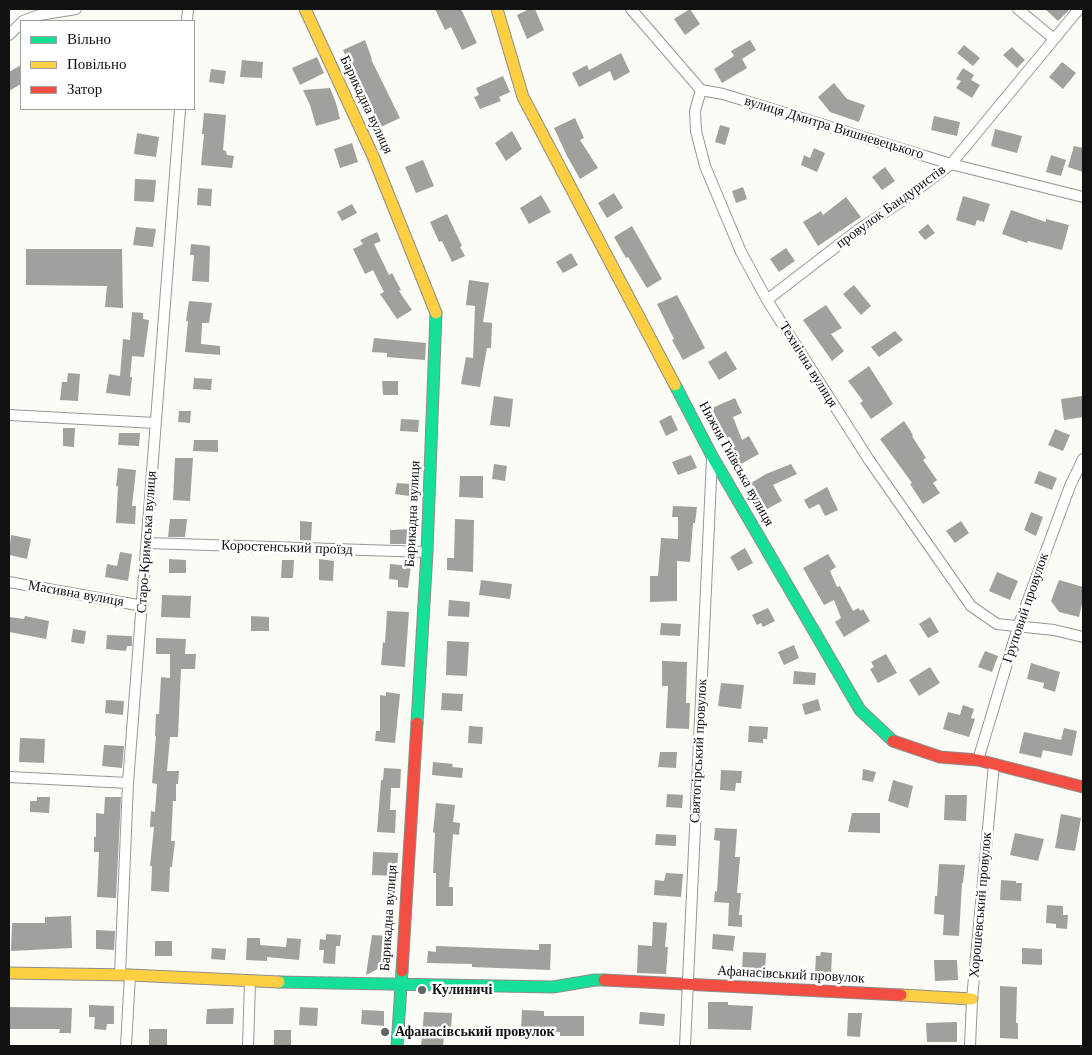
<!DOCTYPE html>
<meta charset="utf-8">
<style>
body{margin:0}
#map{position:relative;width:1092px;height:1055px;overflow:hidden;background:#fcfcf7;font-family:"Times New Roman",serif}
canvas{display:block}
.frame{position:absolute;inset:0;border:10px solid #111;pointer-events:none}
.legend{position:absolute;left:20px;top:20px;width:175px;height:90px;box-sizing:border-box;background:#fff;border:1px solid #a0a0a0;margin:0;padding:6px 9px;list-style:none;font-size:15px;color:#111}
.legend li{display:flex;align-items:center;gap:10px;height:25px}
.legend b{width:25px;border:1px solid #a0a0a0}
</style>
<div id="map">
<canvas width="1092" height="1055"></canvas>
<div class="frame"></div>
<ul class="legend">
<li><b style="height:6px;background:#16e098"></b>Вільно</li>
<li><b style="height:6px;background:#ffcf43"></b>Повільно</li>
<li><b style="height:6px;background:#f24e42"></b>Затор</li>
</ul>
</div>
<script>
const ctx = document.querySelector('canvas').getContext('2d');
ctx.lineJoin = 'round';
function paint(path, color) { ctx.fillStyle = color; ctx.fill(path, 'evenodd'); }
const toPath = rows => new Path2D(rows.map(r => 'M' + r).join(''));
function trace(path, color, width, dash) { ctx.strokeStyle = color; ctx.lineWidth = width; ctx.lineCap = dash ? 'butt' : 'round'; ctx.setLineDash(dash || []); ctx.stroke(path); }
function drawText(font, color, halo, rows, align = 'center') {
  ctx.font = font + ' "Times New Roman",serif'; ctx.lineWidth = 5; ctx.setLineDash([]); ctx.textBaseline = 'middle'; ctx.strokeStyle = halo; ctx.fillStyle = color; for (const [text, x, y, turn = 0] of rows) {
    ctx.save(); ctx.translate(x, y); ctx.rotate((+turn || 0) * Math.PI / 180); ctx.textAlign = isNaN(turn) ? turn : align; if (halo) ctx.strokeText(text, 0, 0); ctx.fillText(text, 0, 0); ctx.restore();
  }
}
const building = toPath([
 [435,9,461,9,477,43,462,50,451,27,445,30],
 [529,9,535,9,544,30,527,39,517,15],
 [690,9,700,24,685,35,674,19],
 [1045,9,1070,9,1058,21],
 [365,40,372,59,371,59,400,118,381,127,367,98,365,99,343,50],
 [750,40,756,50,742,59,747,68,722,83,714,69,734,56,731,51],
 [964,45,980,58,973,66,957,53],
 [1012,47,1025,60,1017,68,1003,55],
 [621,53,630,72,614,81,610,71,579,87,572,73,587,65,589,70],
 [317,57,324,73,300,85,292,68],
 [242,60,263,62,262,78,240,77],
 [1062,62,1076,73,1063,89,1049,77],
 [21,65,21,84,9,91,9,72],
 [963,68,974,75,971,80,980,85,972,98,956,88,961,81,956,79],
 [211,69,226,71,224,84,209,82],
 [503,76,510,92,499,97,501,101,480,109,474,97,479,95,476,88],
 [834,83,847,99,865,105,859,122,830,112,818,97],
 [330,88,336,103,340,119,316,126,310,105,303,90],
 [204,113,226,115,223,150,226,151,227,155,234,156,232,168,201,165,204,134,202,134],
 [934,116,960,122,957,136,931,130],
 [575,118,584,138,580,140,598,168,580,179,567,156,554,128],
 [720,125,730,128,725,145,715,142],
 [995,129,1022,136,1017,153,991,146],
 [512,131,522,149,506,161,495,143],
 [137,133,159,137,156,157,134,154],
 [352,143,358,162,340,168,334,149],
 [1074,146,1083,148,1083,172,1068,167],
 [814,148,825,153,817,172,801,165,804,155,810,158],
 [1051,155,1066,160,1061,176,1046,172],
 [423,160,434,186,416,193,405,167],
 [885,167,895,181,882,190,872,177],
 [135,179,156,180,154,202,134,201],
 [743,187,747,199,736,203,732,191],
 [198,188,212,189,211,206,197,205],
 [614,193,623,208,607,218,598,203],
 [541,195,551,212,529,224,520,208],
 [963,196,990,204,984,222,977,220,975,226,956,220],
 [846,197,861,217,818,246,803,222,821,211,823,215],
 [352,204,357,213,342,221,337,212],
 [1011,210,1046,222,1046,219,1069,225,1062,250,1028,241,1027,243,1002,234],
 [447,214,462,246,460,247,465,256,452,262,442,241,439,242,430,222],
 [928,224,935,233,925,240,918,232],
 [632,226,662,279,647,288,628,257,626,258,614,237],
 [136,227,156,229,153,247,133,245],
 [377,232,381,241,374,244,389,275,392,273,401,290,399,291,412,310,397,319,380,294,384,292,373,270,365,274,353,249,363,244,360,240],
 [191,244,210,246,209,282,192,281,194,255,190,255],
 [786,248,795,261,779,272,770,259],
 [26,249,122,249,123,308,105,307,107,286,26,285],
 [571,253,578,265,563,273,556,262],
 [469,280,489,283,483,322,492,323,491,348,487,348,480,387,461,384,466,357,473,358,475,306,466,305],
 [854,285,871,306,861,315,843,294],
 [677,295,705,348,683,360,672,340,674,339,657,304],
 [189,301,212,303,209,323,202,323,201,344,220,346,220,355,185,352,188,321,186,321],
 [826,305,842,328,831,334,844,351,832,361,803,320],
 [132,312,143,313,143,319,149,320,144,357,132,356,130,377,132,377,130,396,106,393,109,374,120,376,123,339,130,340],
 [895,331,903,340,879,357,871,347],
 [374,338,426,343,425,360,387,357,387,353,372,352],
 [726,351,737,369,719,380,708,362],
 [869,366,893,404,871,419,860,403,863,401,848,381],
 [68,373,80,374,78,401,60,400,62,382,67,382],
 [194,378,212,379,211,390,193,389],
 [382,381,398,381,398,395,383,395],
 [494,396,513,399,510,427,490,425],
 [1082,396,1083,417,1064,420,1061,399],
 [735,398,742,413,733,417,742,440,749,436,759,454,741,464,726,439,725,439,712,408],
 [179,411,191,411,190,423,178,422],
 [671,415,678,430,666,436,659,421],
 [401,419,419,420,418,432,400,431],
 [904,421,913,435,912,436,926,458,923,460,937,480,933,483,940,493,923,504,910,484,912,483,880,439],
 [63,428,75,428,74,447,63,446],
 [1055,429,1070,435,1063,451,1048,445],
 [119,433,140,433,139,446,118,445],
 [194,440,218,440,218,452,193,451],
 [691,455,697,468,678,475,672,462],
 [175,458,193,458,190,501,173,500],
 [494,464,507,466,505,481,492,479],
 [791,464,797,474,773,485,782,501,767,509,751,483,766,474],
 [118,468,136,470,132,506,136,506,135,524,116,523,118,486,116,486],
 [1039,471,1057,478,1052,490,1034,483],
 [460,476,483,476,483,498,459,497],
 [397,483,411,484,409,496,395,494],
 [827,487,838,510,825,516,819,504,809,509,804,500],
 [673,506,697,507,695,523,693,523,690,562,677,561,677,601,650,602,650,576,658,576,661,538,678,539,678,517,672,517],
 [1031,512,1043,517,1036,536,1024,530],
 [170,519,187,519,185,537,168,537],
 [455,519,474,520,473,572,447,570,447,558,454,558],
 [300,521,312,522,311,541,300,540],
 [961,521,969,533,955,543,946,531],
 [414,529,413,544,390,544,390,530],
 [11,535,31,539,27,559,9,555],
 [745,548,753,563,738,571,730,557],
 [120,552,132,554,128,581,105,577,107,564,117,566],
 [828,554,836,567,830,571,837,587,840,586,853,611,858,608,861,611,863,609,870,621,844,637,835,622,841,618,834,600,824,605,803,568],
 [169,559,186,560,186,573,169,573],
 [319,559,334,561,333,581,319,580],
 [282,560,294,560,293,578,281,578],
 [390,564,411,566,408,588,398,587,398,580,389,579],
 [997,572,1018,581,1010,600,989,591],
 [481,580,512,584,510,599,479,595],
 [1059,580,1083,587,1083,600,1079,617,1059,612,1051,601],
 [162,595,191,596,190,618,161,617],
 [449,600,470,602,469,617,448,616],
 [768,608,775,621,763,627,761,623,757,625,752,615],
 [387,611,409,612,405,667,381,665,383,642,385,643],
 [25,616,49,621,46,639,9,632,9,617,24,619],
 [251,616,269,617,269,631,251,631],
 [930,617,939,632,928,638,919,624],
 [661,623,681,624,680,636,660,635],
 [73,629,86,631,84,644,71,642],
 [107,635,132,636,132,646,127,646,126,651,106,649],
 [156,638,186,639,185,654,196,654,195,669,181,669,178,737,170,737,167,771,179,771,178,784,176,784,176,801,173,801,171,841,175,841,172,867,170,867,169,892,151,891,152,866,150,866,154,827,150,827,151,811,155,812,157,784,152,783,156,736,155,736,156,714,159,714,161,677,170,678,170,654,156,654],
 [447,641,469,642,467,676,446,675],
 [794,645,799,658,784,665,778,652],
 [985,651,998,656,992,672,978,667],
 [886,654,897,673,878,683,870,669,874,667,871,662],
 [662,661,687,662,686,703,690,703,689,729,666,728,668,686,662,686],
 [1031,663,1060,672,1055,692,1043,688,1044,683,1027,679],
 [930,667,940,683,919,696,909,680],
 [794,671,816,673,815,685,793,684],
 [721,683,744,685,741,709,718,706],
 [386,692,400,694,395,743,375,741,376,731,380,731,380,695,386,696],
 [442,693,463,694,462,711,441,710],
 [818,699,821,710,805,715,802,704],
 [106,700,124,701,123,715,105,713],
 [963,705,974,709,971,718,975,719,969,737,943,729,948,712,960,715],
 [469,726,483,727,482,744,468,743],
 [749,726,768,727,767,739,763,739,763,743,748,742],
 [1064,728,1077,731,1072,756,1043,750,1041,758,1019,753,1024,732,1061,740],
 [20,738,45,739,44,763,19,762],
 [104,745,124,746,122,768,102,766],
 [660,752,677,752,676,768,658,767],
 [433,762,453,764,452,767,463,768,462,778,432,775],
 [384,768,401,769,400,788,391,788,390,810,396,810,395,833,377,832,381,780,383,780],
 [863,769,876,772,873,782,862,780],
 [721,770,742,771,741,783,736,783,735,791,720,790],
 [893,780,913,786,908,808,888,801],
 [667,794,683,795,682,808,666,807],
 [945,795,967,795,966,821,944,820],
 [37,797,50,797,49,813,30,812,30,801,37,801],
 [105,797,121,797,116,898,97,897,99,852,94,852,94,837,96,837,96,813,104,814],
 [436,803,455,805,453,822,460,823,459,835,453,834,449,887,453,887,453,906,436,906,436,873,433,873,435,833,433,832],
 [852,813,880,813,880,833,848,832],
 [1061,814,1081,818,1075,851,1055,848],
 [715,828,737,829,735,857,740,857,737,893,741,893,739,915,742,915,742,927,728,926,729,903,714,902,715,891,717,892,720,841,714,840],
 [1015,833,1044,839,1038,861,1010,855],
 [656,834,676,835,676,846,655,845],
 [373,852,398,853,397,876,372,875],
 [939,864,965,865,963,883,962,883,959,936,943,935,944,915,934,914,935,896,937,896],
 [666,873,683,874,681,897,654,895,655,880,664,881],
 [1001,880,1016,881,1016,883,1022,883,1021,901,1000,900],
 [1047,905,1063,906,1063,915,1068,915,1067,929,1056,928,1056,924,1046,923],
 [71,916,72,948,11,951,12,923,45,923,45,917],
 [653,922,667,923,665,947,668,947,666,974,637,973,638,945,652,946],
 [96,930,115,931,114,950,96,949],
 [326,934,341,935,340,946,336,946,335,964,323,963,324,950,319,950,320,939,326,940],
 [713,934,735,936,733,951,712,949],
 [372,935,390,936,388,964,366,975],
 [247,938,260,938,260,945,286,947,287,938,301,939,299,960,267,957,267,961,246,960],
 [155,941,172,941,172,956,155,956],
 [539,944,551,944,550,970,472,967,472,964,427,963,428,951,436,952,436,946,539,950],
 [212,948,226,949,225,960,211,959],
 [1022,948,1042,949,1042,965,1022,964],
 [743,952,766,953,765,971,742,970],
 [821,952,832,953,831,975,815,974,816,956,820,956],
 [934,960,957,960,958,980,935,981],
 [1000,986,1017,987,1016,1023,1018,1023,1018,1039,1000,1038],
 [708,1002,728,1002,728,1005,753,1006,751,1030,708,1029],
 [89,1005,114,1006,114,1024,107,1024,106,1030,94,1029,95,1017,89,1017],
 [9,1007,72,1008,71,1033,59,1033,60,1029,9,1029],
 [300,1007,318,1008,317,1026,299,1025],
 [234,1008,233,1024,206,1024,207,1009],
 [362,1010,384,1011,384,1026,361,1024],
 [522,1010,544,1011,544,1016,584,1016,584,1036,560,1036,560,1032,521,1030],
 [424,1012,452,1013,451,1030,445,1030,443,1046,421,1046],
 [640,1012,665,1014,664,1026,639,1024],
 [848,1013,862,1013,860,1037,847,1036],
 [957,1022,957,1042,927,1042,926,1023],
 [149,1029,167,1029,167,1046,149,1046],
 [274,1030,291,1030,291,1045,274,1046]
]);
const street = toPath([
 [631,9,701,90,695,111,696,131,705,166,741,252,767,300,869,460,971,606,997,624,1054,630,1083,637],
 [1018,9,1054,39],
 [23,21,39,15,76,9],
 [187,21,188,9],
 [9,35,21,23],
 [701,90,723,94,951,164,1083,197],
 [767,300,858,230,905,199,951,164,1079,9],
 [9,415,155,423],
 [147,543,427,552],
 [9,582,143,606],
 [978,760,1018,627,1070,486,1083,459],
 [9,777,128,783],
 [120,975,128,783,180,109],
 [126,1046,130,975],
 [248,1046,250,982],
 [685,1046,712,458],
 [970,1046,972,999,994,764]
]);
const fast = toPath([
 [675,385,712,456,860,710,893,741],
 [417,723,427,552,436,313],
 [279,982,553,987,595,980,604,980],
 [397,1046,402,971]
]);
const slow = toPath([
 [305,9,373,156,436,313],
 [497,9,523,97,675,385],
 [9,973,130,975,279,982],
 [901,995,972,999]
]);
const jam = toPath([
 [893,741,940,757,978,760,1083,787],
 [402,971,417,723],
 [604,980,901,995]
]);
const markers = [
 [422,990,5,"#636362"],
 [385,1032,5,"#636362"]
];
const streetNames = [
 ["Барикадна вулиця",366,105,65],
 ["вулиця Дмитра Вишневецького",834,128,17],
 ["провулок Бандуристів",891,207,-36],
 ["Технічна вулиця",808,365,58],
 ["Нижня Гиївська вулиця",736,464,61],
 ["Барикадна вулиця",413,514,-87],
 ["Старо-Кримська вулиця",147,542,-86],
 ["Коростенський проїзд",287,548,2],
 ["Масивна вулиця",76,594,10],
 ["Груповий провулок",1026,608,-71],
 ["Святогірський провулок",699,751,-87],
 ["Хорошевський провулок",981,905,-85],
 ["Барикадна вулиця",389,918,-86],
 ["Афанасівський провулок",791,975,3]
];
const poiNames = [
 ["Кулиничі",432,990],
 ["Афанасівський провулок",395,1032]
];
paint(building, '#a0a09c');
trace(street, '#979795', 12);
trace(fast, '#8d8d8b', 13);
trace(slow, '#8d8d8b', 13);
trace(jam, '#8d8d8b', 13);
trace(street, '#fffffe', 10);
trace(fast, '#16e098', 11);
trace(slow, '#ffcf43', 11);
trace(jam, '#f24e42', 11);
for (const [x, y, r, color] of markers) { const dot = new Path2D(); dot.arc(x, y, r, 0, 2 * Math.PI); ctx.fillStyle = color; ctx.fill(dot); trace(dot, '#fff', 2); }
drawText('14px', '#111', '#fff', streetNames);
drawText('bold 14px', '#111', '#fff', poiNames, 'left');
</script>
